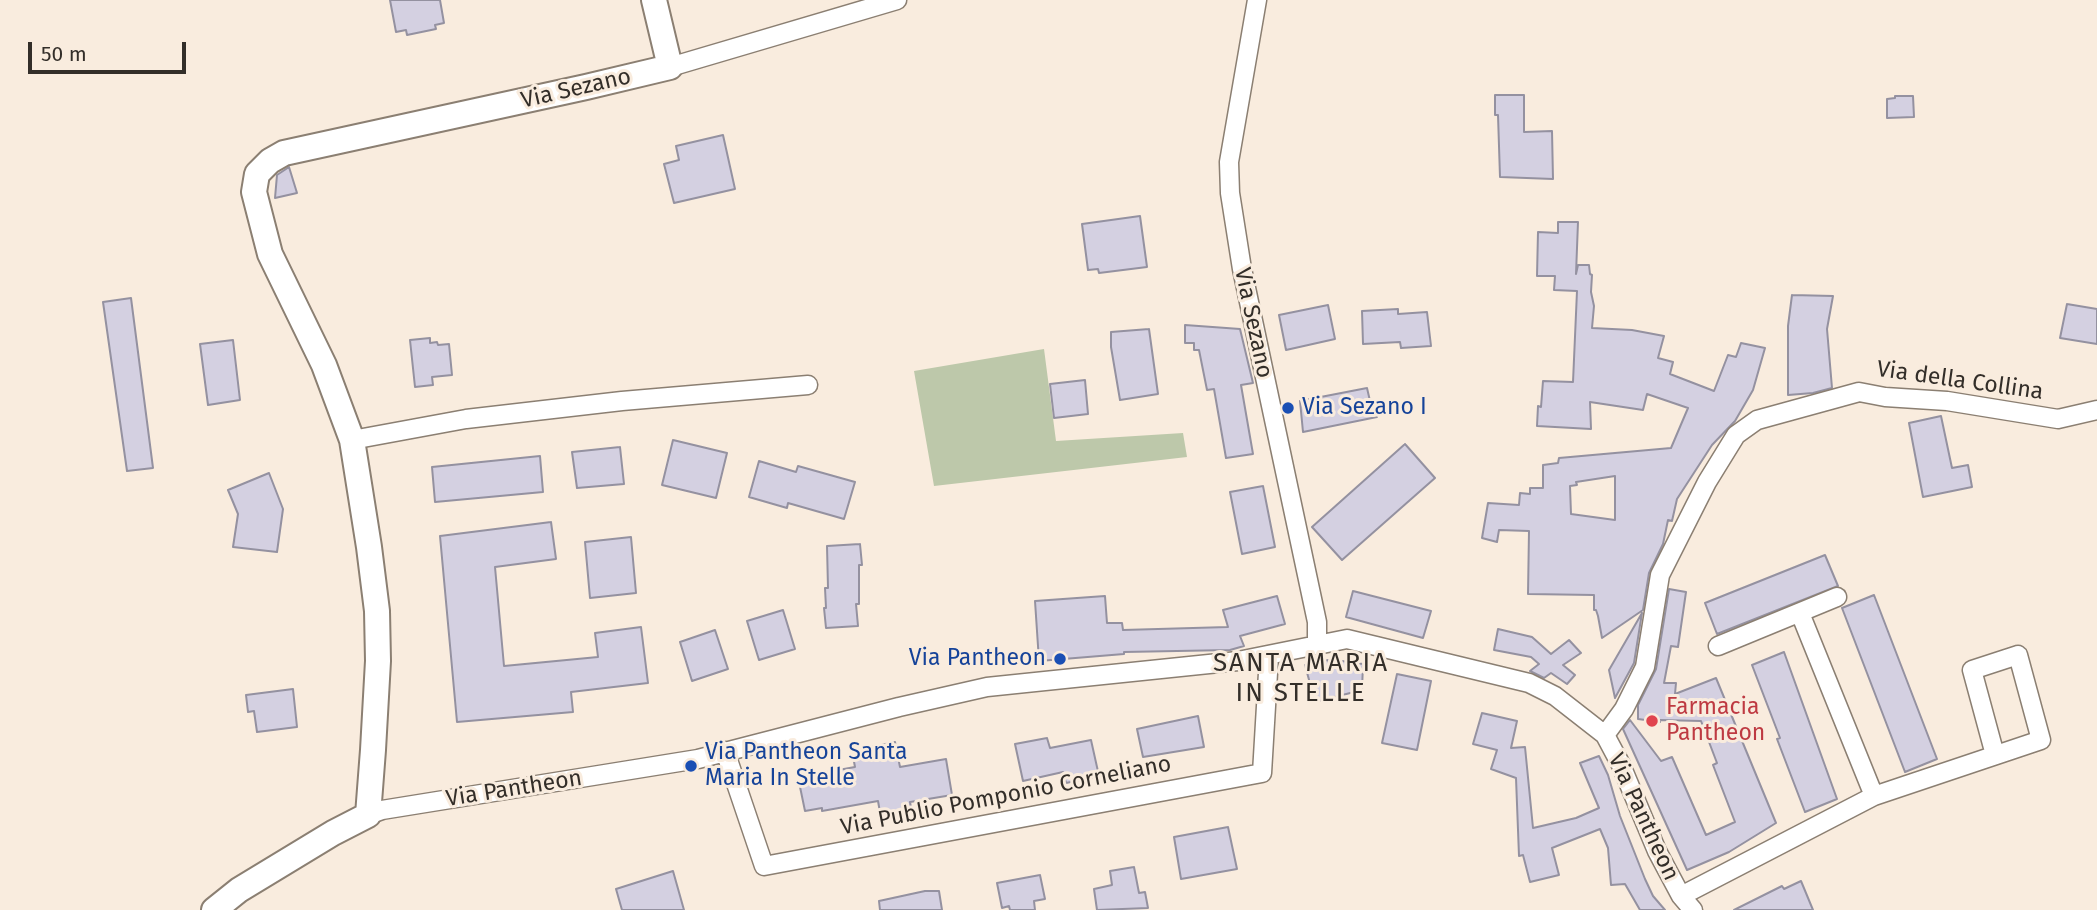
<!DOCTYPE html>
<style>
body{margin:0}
#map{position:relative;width:2097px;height:910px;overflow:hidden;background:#f9ecde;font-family:"Fira Sans",sans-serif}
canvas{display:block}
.scale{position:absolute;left:28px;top:42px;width:158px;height:32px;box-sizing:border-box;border:4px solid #332e29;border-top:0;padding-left:9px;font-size:21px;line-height:24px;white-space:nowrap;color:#332e29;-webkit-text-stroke:5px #f9ecde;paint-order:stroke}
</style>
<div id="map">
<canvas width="2097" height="910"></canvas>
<div class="scale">50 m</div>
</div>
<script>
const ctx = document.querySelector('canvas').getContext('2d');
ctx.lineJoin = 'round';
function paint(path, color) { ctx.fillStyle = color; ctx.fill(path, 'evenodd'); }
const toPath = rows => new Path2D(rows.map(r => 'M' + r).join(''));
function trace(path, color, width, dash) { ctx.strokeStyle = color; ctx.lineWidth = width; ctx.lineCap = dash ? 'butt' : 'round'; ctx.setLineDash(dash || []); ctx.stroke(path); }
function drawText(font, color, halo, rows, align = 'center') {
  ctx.font = font + ' "Fira Sans",sans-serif'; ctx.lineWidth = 6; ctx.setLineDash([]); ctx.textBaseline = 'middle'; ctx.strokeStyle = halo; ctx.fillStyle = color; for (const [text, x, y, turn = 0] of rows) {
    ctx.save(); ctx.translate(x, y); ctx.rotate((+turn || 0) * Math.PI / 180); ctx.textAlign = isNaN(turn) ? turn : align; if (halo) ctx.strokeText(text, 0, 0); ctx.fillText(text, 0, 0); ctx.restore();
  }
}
const green = toPath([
 [1044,349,1056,441,1183,433,1187,457,934,486,914,371]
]);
const building = toPath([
 [390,0,440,0,444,23,435,25,436,29,407,35,406,30,396,32,390,0],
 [1495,95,1524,95,1524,132,1552,131,1553,179,1500,177,1498,115,1495,115,1495,95],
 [1895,96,1913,96,1914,117,1887,118,1887,99,1895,98,1895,96],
 [723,135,735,189,674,203,664,164,679,160,676,146,723,135],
 [289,167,297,193,275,198,277,175,289,167],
 [1140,216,1147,267,1099,273,1098,269,1088,270,1082,224,1140,216],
 [1558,222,1578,222,1576,274,1578,265,1589,265,1590,274,1592,275,1591,292,1594,306,1592,328,1632,330,1664,336,1658,358,1673,362,1670,374,1714,391,1728,355,1736,357,1741,343,1765,348,1753,390,1735,421,1712,445,1677,499,1672,521,1668,520,1663,544,1649,573,1643,610,1602,638,1598,616,1596,610,1594,610,1594,595,1528,594,1529,531,1499,530,1497,542,1482,538,1488,503,1519,505,1520,493,1530,494,1530,488,1543,488,1543,465,1558,463,1559,458,1671,448,1688,408,1647,394,1643,410,1590,402,1591,429,1537,426,1538,406,1541,407,1543,381,1573,382,1577,291,1554,290,1555,276,1537,276,1538,232,1558,233,1558,222],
 [1615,476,1615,520,1571,514,1570,486,1577,485,1576,482,1615,476],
 [1792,295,1833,296,1827,329,1832,388,1813,393,1788,395,1788,326,1792,295],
 [131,298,153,468,127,471,103,302,131,298],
 [2067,304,2097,309,2097,344,2060,338,2067,304],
 [1328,305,1335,339,1286,350,1279,315,1328,305],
 [1398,309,1398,314,1427,312,1431,346,1401,348,1400,342,1363,344,1362,311,1398,309],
 [1185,325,1240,329,1253,383,1241,385,1253,454,1226,458,1214,389,1207,390,1199,350,1194,350,1194,343,1185,343,1185,325],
 [1149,329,1158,394,1120,400,1111,347,1111,332,1149,329],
 [430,338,430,343,437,342,438,345,449,344,452,375,432,377,433,385,415,387,410,340,430,338],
 [233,340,240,400,208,405,200,344,233,340],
 [1085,380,1088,414,1054,418,1050,384,1085,380],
 [1367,388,1370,401,1374,400,1377,417,1303,432,1300,401,1367,388],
 [1941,416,1952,468,1968,465,1972,487,1923,497,1909,423,1941,416],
 [673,440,727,453,716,498,662,485,673,440],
 [1405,444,1435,478,1342,560,1312,527,1405,444],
 [620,447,624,484,577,488,572,452,620,447],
 [540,456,543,492,435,502,432,467,540,456],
 [759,461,796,472,798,466,855,482,844,519,788,503,787,508,749,497,759,461],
 [269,473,283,509,277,552,233,547,238,514,228,490,269,473],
 [1263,486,1275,547,1242,554,1230,492,1263,486],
 [551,522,556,559,495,567,504,666,598,657,595,633,641,627,648,683,571,692,573,712,457,722,440,536,551,522],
 [631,537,636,593,590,598,585,542,631,537],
 [860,544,862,565,859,565,859,604,856,604,858,626,826,628,824,608,826,608,825,588,828,588,827,546,860,544],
 [1825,555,1838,586,1717,634,1705,603,1825,555],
 [1669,589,1686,592,1678,647,1671,646,1664,683,1676,683,1675,694,1716,678,1776,823,1729,852,1687,870,1623,729,1630,720,1661,761,1672,757,1706,835,1735,822,1713,765,1717,763,1701,721,1660,720,1660,722,1638,719,1638,705,1656,669,1669,589],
 [1353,591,1431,611,1423,638,1346,617,1353,591],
 [1874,595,1937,759,1905,772,1842,608,1874,595],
 [1105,596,1107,623,1122,623,1123,630,1228,627,1223,610,1277,596,1285,624,1240,636,1244,646,1230,650,1124,652,1124,654,1039,661,1035,601,1105,596],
 [783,610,795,649,759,660,747,621,783,610],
 [1642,613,1634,663,1615,698,1609,670,1642,613],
 [1498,629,1532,637,1551,654,1569,640,1581,653,1563,665,1575,675,1567,684,1551,673,1544,678,1530,671,1539,664,1531,657,1494,650,1498,629],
 [715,630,728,669,692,681,680,642,715,630],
 [1784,652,1837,799,1805,812,1777,739,1780,738,1752,665,1784,652],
 [1328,660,1329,664,1342,661,1363,664,1362,690,1315,702,1305,665,1328,660],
 [1397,674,1431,681,1417,750,1382,743,1397,674],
 [293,689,297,727,257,732,254,711,248,712,246,695,293,689],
 [1482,713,1517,721,1511,748,1525,747,1533,828,1576,818,1599,808,1580,763,1599,756,1608,775,1620,816,1645,879,1653,896,1665,910,1640,910,1625,884,1611,885,1608,848,1600,829,1552,848,1559,875,1530,882,1523,855,1519,856,1516,778,1491,769,1497,750,1473,744,1482,713],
 [1198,716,1204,747,1143,757,1137,729,1198,716],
 [1047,738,1050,748,1091,740,1099,776,1066,783,1063,772,1023,781,1015,744,1047,738],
 [895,742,900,767,946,759,952,795,910,802,912,813,881,818,878,801,822,811,822,808,805,811,799,782,806,781,805,776,855,767,852,751,895,742],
 [1228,827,1237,869,1181,879,1174,837,1228,827],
 [1134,867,1139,893,1145,892,1148,908,1097,910,1094,889,1112,885,1110,871,1134,867],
 [673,871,684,910,622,910,616,889,673,871],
 [1040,875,1045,899,1034,901,1035,910,1010,910,1009,906,1002,908,997,883,1040,875],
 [1801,881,1813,910,1734,910,1782,886,1784,889,1801,881],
 [925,891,939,891,942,910,880,910,879,901,925,891]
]);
const street = toPath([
 [1257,0,1229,162,1230,193,1242,269,1317,622,1317,644],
 [670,67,897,0],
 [352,440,466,419,622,401,808,385],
 [1800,613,1874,796],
 [1718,646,1837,597],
 [1605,735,1624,709,1645,667,1660,575,1707,482,1736,435,1757,420,1859,392,1885,397,1947,401,2058,419,2097,410],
 [725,751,764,866,1262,773,1269,656],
 [368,815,382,810,698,759,899,707,987,687,1238,661,1347,639,1529,683,1555,696,1605,735,1621,765,1657,851,1681,896,1693,910],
 [1681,896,1874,796,2041,740,2018,655,1972,670,1995,755]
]);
const secondary = toPath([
 [214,910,239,890,333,833,368,815,373,750,378,661,377,611,369,547,352,440,324,365,270,254,254,192,257,174,270,161,284,153,586,87,670,67,654,0]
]);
const markers = [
 [1288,408,7,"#1a4fb4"],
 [1060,659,7,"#1a4fb4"],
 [1652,721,7,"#e0444e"],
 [691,766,7,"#1a4fb4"]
];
const streetNames = [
 ["Via Sezano",576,89,-13],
 ["Via Sezano",1253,323,78],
 ["Via della Collina",1960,381,8],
 ["Via Pantheon",514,789,-9],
 ["Via Publio Pomponio Corneliano",1006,796,-11],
 ["Via Pantheon",1643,817,65]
];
const transitNames = [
 ["Via Sezano I",1302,408],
 ["Via Pantheon",1046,659,"right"],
 ["Via Pantheon Santa",705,753],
 ["Maria In Stelle",705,779]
];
const healthNames = [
 ["Farmacia",1666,708],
 ["Pantheon",1666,734]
];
const quarterNames = [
 ["SANTA MARIA",1301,664],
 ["IN STELLE",1301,694]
];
paint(green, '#bdc8aa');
paint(building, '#d4d0e1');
trace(building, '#9491a0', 2);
trace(street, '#8b7f72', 21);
trace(secondary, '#8b7f72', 28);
trace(street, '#fff', 18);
trace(secondary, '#fff', 24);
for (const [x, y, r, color] of markers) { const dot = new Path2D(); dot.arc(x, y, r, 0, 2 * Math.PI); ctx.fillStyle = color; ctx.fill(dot); trace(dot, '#f9ecde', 2.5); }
drawText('23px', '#332e29', '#f9ecde', streetNames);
drawText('23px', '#164399', '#f9ecde', transitNames, 'left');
drawText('23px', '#be3a42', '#f9ecde', healthNames, 'left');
ctx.letterSpacing = '2px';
drawText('26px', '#332e29', '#f9ecde', quarterNames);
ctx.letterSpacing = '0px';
</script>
